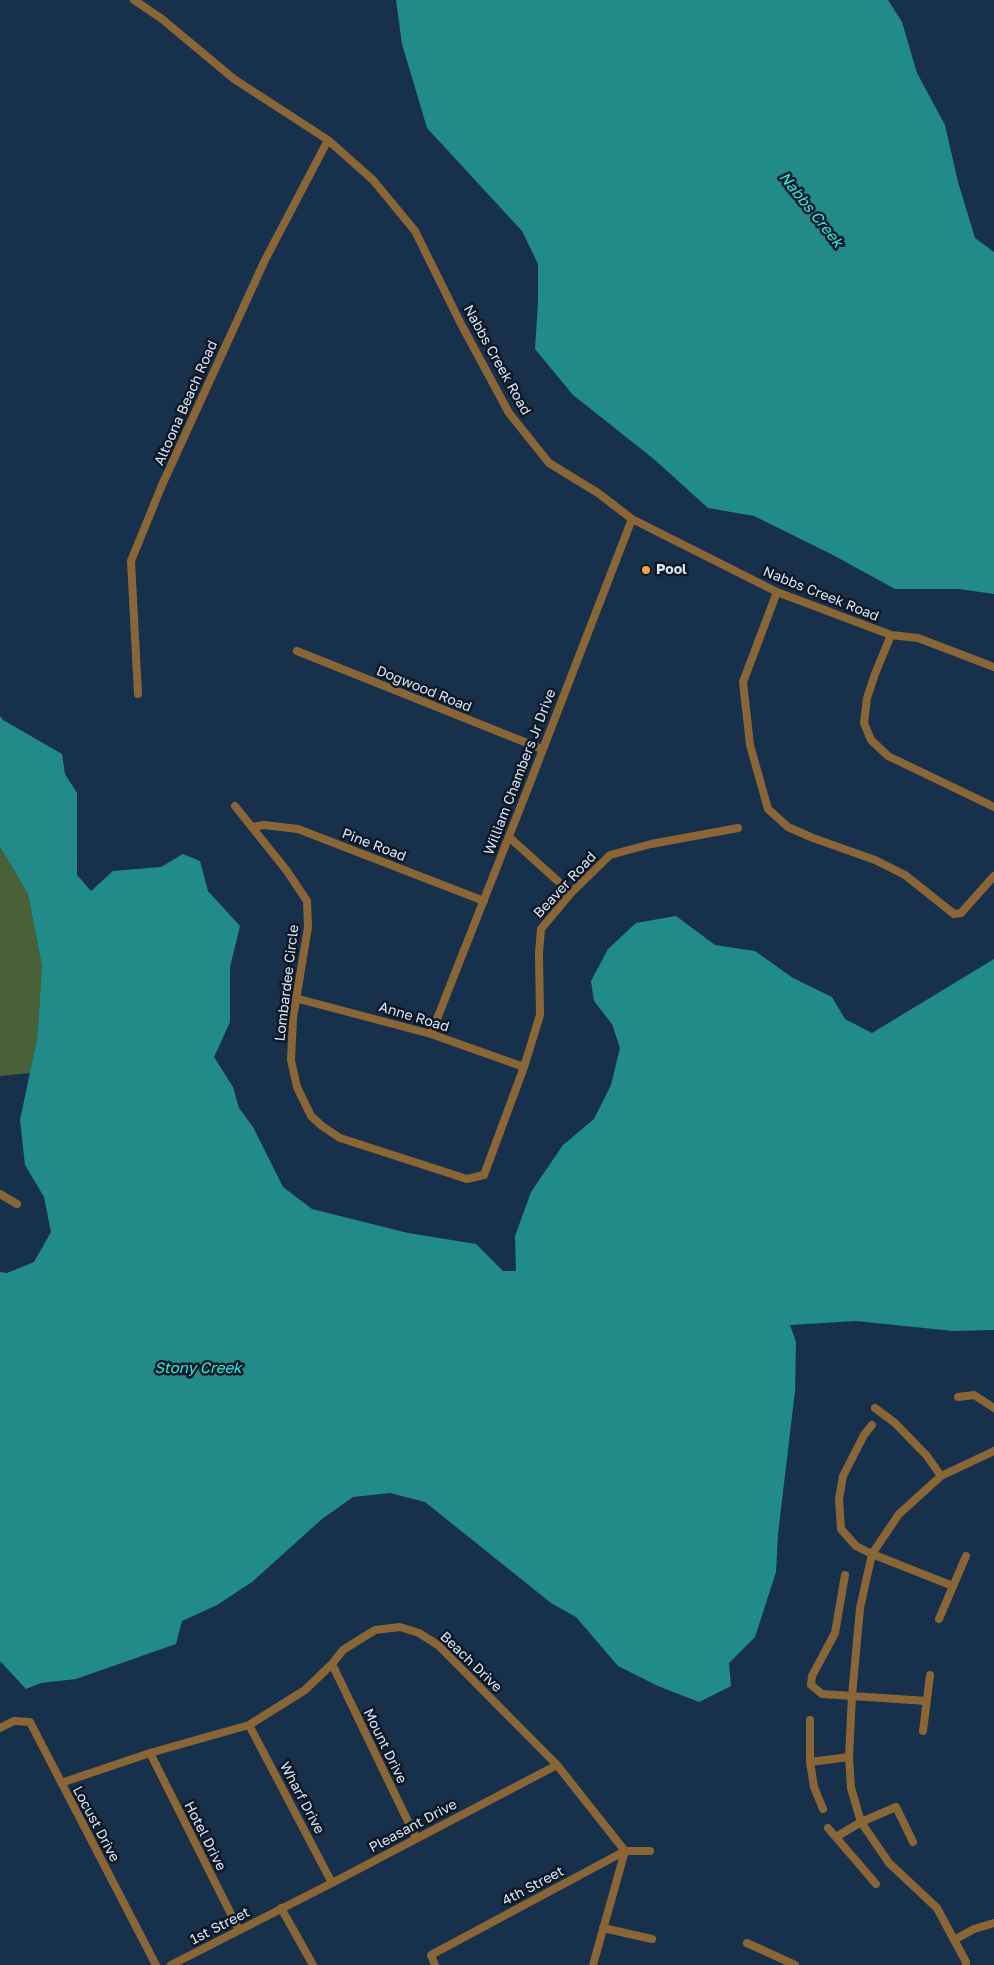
<!DOCTYPE html>
<style>
body{margin:0}
canvas{display:block;background:#17304b}
</style>
<canvas width="994" height="1965"></canvas>
<script>
const ctx = document.querySelector('canvas').getContext('2d');
ctx.lineJoin = 'round';
function paint(path, color) { ctx.fillStyle = color; ctx.fill(path, 'evenodd'); }
const toPath = rows => new Path2D(rows.map(r => 'M' + r).join(''));
function trace(path, color, width, dash) { ctx.strokeStyle = color; ctx.lineWidth = width; ctx.lineCap = dash ? 'butt' : 'round'; ctx.setLineDash(dash || []); ctx.stroke(path); }
function drawText(font, color, halo, rows, align = 'center') {
  ctx.font = font + ' "Golos Text",sans-serif'; ctx.lineWidth = 5; ctx.setLineDash([]); ctx.textBaseline = 'middle'; ctx.strokeStyle = halo; ctx.fillStyle = color; for (const [text, x, y, turn = 0] of rows) {
    ctx.save(); ctx.translate(x, y); ctx.rotate((+turn || 0) * Math.PI / 180); ctx.textAlign = isNaN(turn) ? turn : align; if (halo) ctx.strokeText(text, 0, 0); ctx.fillText(text, 0, 0); ctx.restore();
  }
}
const green = toPath([
 [0,847,28,894,42,967,37,1039,30,1073,0,1076]
]);
const water = toPath([
 [396,0,888,0,902,22,917,73,945,125,958,182,975,238,994,252,994,594,959,589,895,589,833,555,754,516,708,508,655,460,573,395,535,349,538,303,538,264,522,231,427,128,402,44],
 [0,716,3,720,62,754,65,774,77,793,77,875,91,891,113,871,161,867,183,854,200,861,208,891,240,926,230,967,230,1022,214,1057,233,1087,239,1108,253,1127,283,1187,312,1209,408,1233,476,1244,503,1271,516,1271,515,1236,531,1192,563,1145,594,1119,611,1085,620,1048,612,1024,594,1001,591,981,608,949,636,923,676,916,715,945,755,951,793,978,832,997,845,1019,872,1033,994,959,994,1330,953,1331,856,1321,790,1325,796,1342,795,1391,778,1534,776,1572,755,1637,729,1663,731,1686,699,1702,658,1686,618,1666,576,1617,551,1603,425,1502,390,1493,353,1497,322,1519,252,1582,217,1605,182,1621,176,1644,76,1679,41,1683,26,1689,0,1661,0,1272,7,1273,34,1262,51,1232,44,1197,25,1165,20,1120,37,1039,42,967,28,894,0,847]
]);
const minor = toPath([
 [134,0,162,19,234,79,328,140,373,180,415,231,461,324,509,413,549,463,598,493,632,519,777,592,891,635,918,638,994,667],
 [777,592,743,682,750,745,768,809,788,827,813,838,875,860,905,875,954,914,961,913,994,876],
 [891,635,875,674,867,698,864,723,871,740,888,756,994,807],
 [297,651,542,749],
 [138,694,131,561,162,485,265,260,328,140],
 [235,806,287,871,307,901,308,927,293,1018,291,1060,297,1087,311,1116,322,1126,340,1138,467,1179,484,1175,524,1067,540,1015,539,953,541,929,571,893,610,855,651,844,738,828],
 [253,827,264,825,298,829,484,901],
 [509,837,571,893],
 [295,998,431,1034,524,1067],
 [431,1034,528,788,632,519],
 [0,1194,17,1204],
 [958,1397,974,1395,994,1408],
 [875,1408,895,1423,927,1456,941,1476],
 [872,1425,864,1435,843,1476,839,1499,841,1529,856,1546,872,1554,953,1586],
 [845,1575,835,1633,812,1676,811,1685,822,1694,927,1701],
 [939,1619,966,1556],
 [332,1664,416,1838],
 [810,1720,810,1762,814,1787,823,1809],
 [249,1725,332,1883],
 [0,1728,14,1721,30,1722,156,1965],
 [923,1731,930,1675],
 [150,1753,239,1930],
 [810,1762,849,1757],
 [61,1783,150,1753,249,1725,305,1690,332,1664,343,1650,375,1630,400,1627,419,1633,438,1645,557,1765,625,1851,593,1965],
 [828,1828,876,1884],
 [836,1837,861,1822,896,1807,913,1842],
 [281,1908,313,1965],
 [603,1928,652,1939],
 [954,1940,974,1929,994,1923],
 [747,1943,795,1965],
 [171,1965,332,1883,557,1765],
 [435,1965,431,1955,625,1851,650,1851],
 [966,1965,966,1962,937,1908,889,1863,861,1822,851,1788,849,1757,852,1696,860,1608,872,1554,899,1514,941,1476,994,1451]
]);
const markers = [
 [646,570,5,"#f0a63e"]
];
const streetNames = [
 ["Nabbs Creek Road",497,360,61],
 ["Altoona Beach Road",186,403,-66],
 ["Nabbs Creek Road",821,594,22],
 ["Dogwood Road",424,689,22],
 ["William Chambers Jr Drive",520,772,-69],
 ["Pine Road",374,845,21],
 ["Beaver Road",565,885,-47],
 ["Lombardee Circle",287,983,-83],
 ["Anne Road",414,1017,17],
 ["Beach Drive",471,1662,44],
 ["Mount Drive",385,1746,64],
 ["Wharf Drive",302,1798,62],
 ["Locust Drive",96,1824,62],
 ["Pleasant Drive",413,1826,-28],
 ["Hotel Drive",205,1836,63],
 ["4th Street",533,1886,-28],
 ["1st Street",220,1926,-27]
];
const poiNames = [
 ["Pool",656,570]
];
const waterNames = [
 ["Nabbs Creek",811,210,51],
 ["Stony Creek",198,1368]
];
paint(green, '#4a6036');
paint(water, '#208b88');
trace(minor, '#8a6637', 8);
for (const [x, y, r, color] of markers) { const dot = new Path2D(); dot.arc(x, y, r, 0, 2 * Math.PI); ctx.fillStyle = color; ctx.fill(dot); trace(dot, '#0d1824', 2); }
drawText('14px', '#d7e6f8', '#0d1824', streetNames);
drawText('bold 14px', '#d7e6f8', '#0d1824', poiNames, 'left');
drawText('italic 15px', '#27f1ec', '#0d1824', waterNames);
</script>
